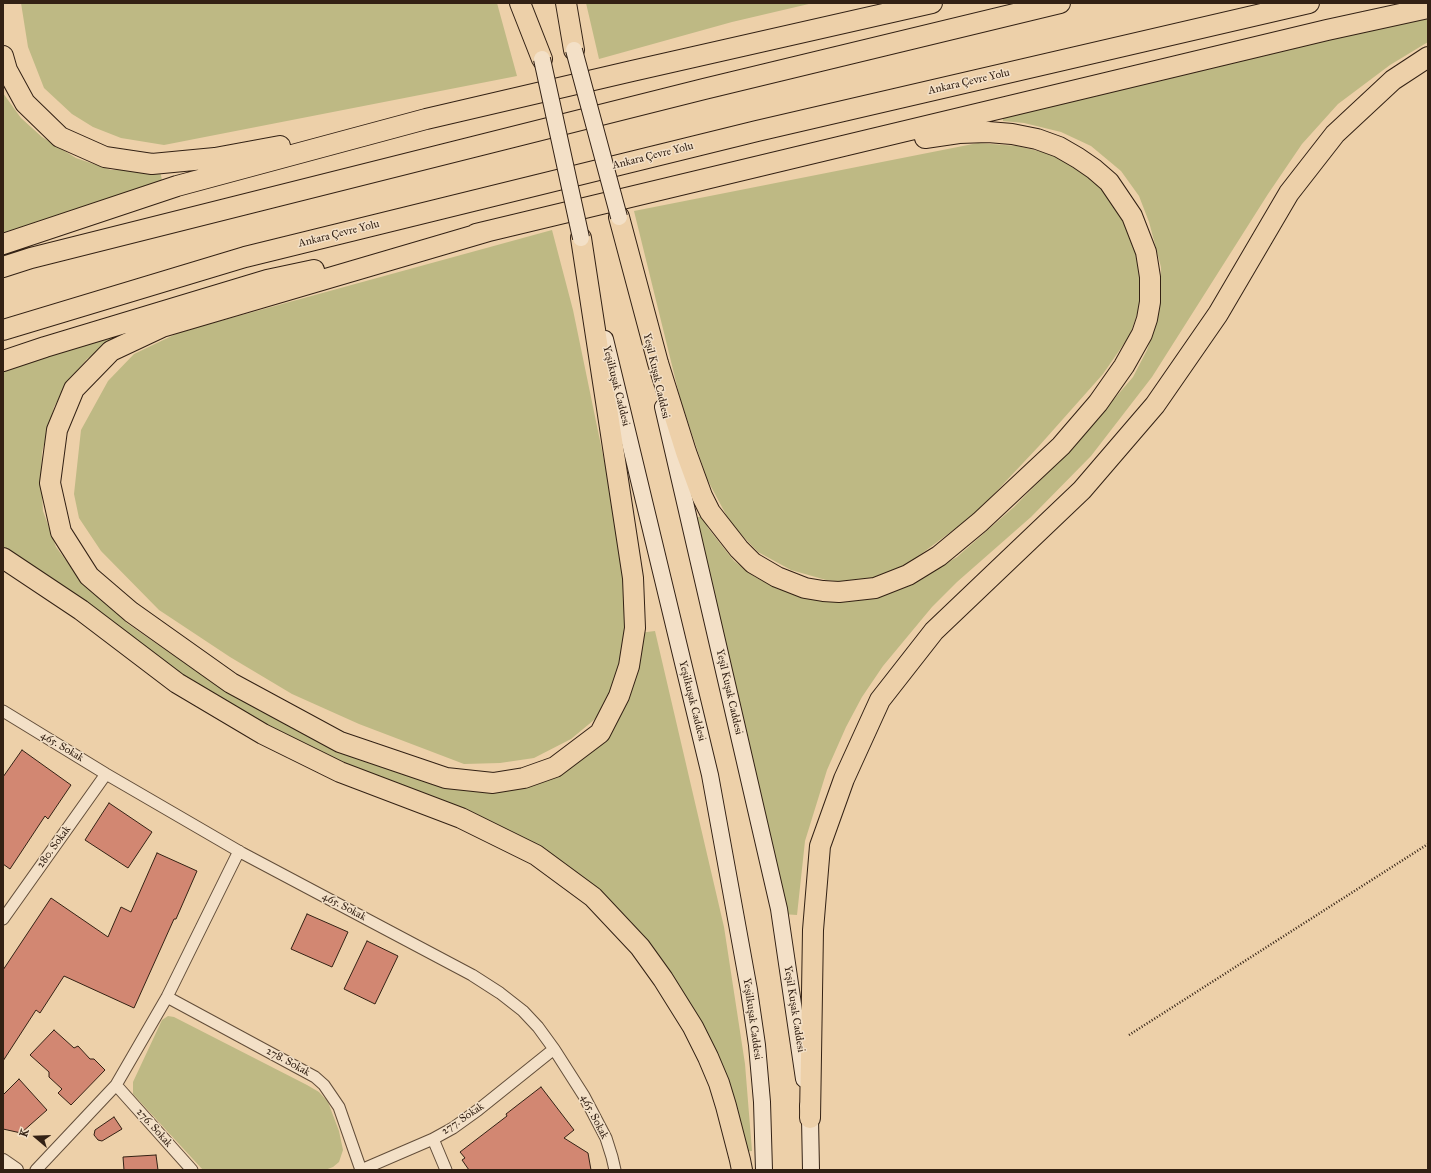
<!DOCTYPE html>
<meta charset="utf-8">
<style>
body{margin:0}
#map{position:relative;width:1431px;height:1173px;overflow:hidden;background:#edd0a9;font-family:"IM FELL Great Primer",serif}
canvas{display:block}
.frame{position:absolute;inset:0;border:4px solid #332114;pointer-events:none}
.north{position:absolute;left:16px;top:1117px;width:40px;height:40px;-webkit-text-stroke:3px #f3e0c7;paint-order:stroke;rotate:289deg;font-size:11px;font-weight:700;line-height:16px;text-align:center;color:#332114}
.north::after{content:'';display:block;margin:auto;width:14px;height:18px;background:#332114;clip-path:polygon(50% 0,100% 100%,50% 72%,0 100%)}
</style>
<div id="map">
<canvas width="1431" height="1173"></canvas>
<div class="frame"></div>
<div class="north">K</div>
</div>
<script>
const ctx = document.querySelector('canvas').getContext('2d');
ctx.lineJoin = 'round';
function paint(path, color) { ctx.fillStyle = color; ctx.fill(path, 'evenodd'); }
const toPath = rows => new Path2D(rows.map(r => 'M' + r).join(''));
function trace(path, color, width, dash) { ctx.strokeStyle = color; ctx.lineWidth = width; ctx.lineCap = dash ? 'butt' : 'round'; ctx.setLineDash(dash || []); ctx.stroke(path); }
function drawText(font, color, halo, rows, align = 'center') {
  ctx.font = font + ' "IM FELL Great Primer",serif'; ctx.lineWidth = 3; ctx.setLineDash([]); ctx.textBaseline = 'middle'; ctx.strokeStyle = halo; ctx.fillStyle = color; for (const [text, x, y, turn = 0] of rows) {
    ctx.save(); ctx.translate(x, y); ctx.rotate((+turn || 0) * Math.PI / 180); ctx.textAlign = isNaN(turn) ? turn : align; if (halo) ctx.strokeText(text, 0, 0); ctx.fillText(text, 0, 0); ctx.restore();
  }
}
const green = toPath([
 [21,3,497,3,517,76,164,145,121,138,93,127,72,114,44,88,28,47],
 [586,3,813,3,732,22,599,59],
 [1428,16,1428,42,1390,65,1338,104,1302,144,1268,194,1152,377,1091,456,1031,517,957,582,932,607,883,666,862,697,846,727,827,770,805,841,797,915,782,914,692,518,704,516,708,528,734,561,755,577,778,589,809,598,841,602,879,596,911,585,957,557,1014,507,1071,449,1133,377,1147,350,1157,322,1161,293,1161,267,1149,222,1139,196,1121,171,1091,146,1061,132,1024,123,1003,121,1003,111],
 [3,93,21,118,42,137,76,158,111,170,160,170,163,186,3,239],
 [978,143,1017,146,1055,155,1106,188,1128,223,1139,257,1143,296,1130,335,1103,374,1039,446,976,513,893,575,855,583,826,580,791,570,758,552,731,524,707,479,680,398,634,211],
 [552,230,573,310,630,586,620,677,600,715,571,739,534,758,500,763,464,764,359,724,292,694,230,657,159,610,101,551,79,518,74,494,81,430,108,381,134,354,180,332],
 [111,329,114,341,87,359,68,382,54,407,42,452,41,478,43,511,56,547,76,574,128,624,222,689,304,734,378,762,494,790,605,736,639,633,655,631,724,927,745,1064,752,1151,741,1152,709,1039,586,880,250,724,3,552,3,366],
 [168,1016,174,1017,307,1085,319,1092,328,1102,339,1131,343,1150,339,1162,333,1167,325,1170,203,1170,133,1094,133,1082,162,1020]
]);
const building = toPath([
 [22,750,71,785,48,819,45,816,10,869,3,864,3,777,22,750],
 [109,803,152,832,128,868,85,840,109,803],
 [157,853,197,871,176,919,174,919,134,1008,64,976,40,1013,36,1010,3,1061,3,970,51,898,108,937,121,907,131,912,157,853],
 [307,914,348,932,332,967,291,949,307,914],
 [367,941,398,956,375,1004,344,989,367,941],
 [54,1030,74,1048,78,1046,90,1059,94,1059,105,1070,71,1105,58,1093,62,1089,49,1077,49,1072,30,1055,54,1030],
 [19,1079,47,1110,21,1133,3,1129,3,1095,19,1079],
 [541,1087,574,1130,564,1138,588,1153,591,1170,469,1170,462,1160,465,1158,460,1152,507,1116,506,1114,541,1087],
 [114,1117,122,1129,102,1141,98,1140,94,1135,95,1130,114,1117],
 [156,1155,158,1170,124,1170,123,1157,156,1155]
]);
const path = toPath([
 [1129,1035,1428,844]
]);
const minor = toPath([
 [3,711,106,774,242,853,472,975,500,993,523,1011,538,1027,554,1049,584,1096,606,1138,612,1157,615,1170],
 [3,919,106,774],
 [167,997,315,1077,324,1085,339,1107,361,1170,433,1139,453,1128,478,1110,554,1049],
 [116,1085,192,1170],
 [433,1139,446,1170],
 [36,1170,116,1085,167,997,239,851]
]);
const tertiary = toPath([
 [3,1161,16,1170]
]);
const secondary = toPath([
 [605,339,710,775,749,990,757,1045,762,1102,764,1170],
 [663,407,779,909,804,1079],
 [808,1106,810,1118,811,1170]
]);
const motorway = toPath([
 [520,3,542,59],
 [566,3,574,50],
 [3,56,7,70,25,103,60,137,105,157,152,164,215,158,280,146],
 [619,217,658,363,686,452,702,496,710,512,739,549,753,563,777,577,805,588,823,591,839,592,875,588,908,575,939,556,980,522,1061,446,1098,403,1124,366,1142,334,1147,319,1150,302,1150,277,1146,252,1132,216,1109,182,1094,169,1078,158,1059,147,1037,139,1012,134,988,132,959,133,925,138],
 [489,231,162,327,111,351,74,389,57,430,50,483,61,532,89,576,131,612,231,683,340,742,446,778,493,783,524,778,555,767,600,733,619,696,629,666,635,628,633,578,581,238],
 [476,234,1327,30,1428,8],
 [3,244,177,186,426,119,632,71,932,3],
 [3,267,31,258,704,89,1060,3],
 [3,330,245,257,757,131,1309,3],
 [3,361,45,347,267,280,314,270],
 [3,558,81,610,177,683,263,734,340,772,461,818,536,855,593,897,640,947,663,979,693,1027,708,1057,719,1083,726,1106,740,1160,742,1170],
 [810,1118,813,930,820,846,844,779,880,700,934,631,1082,490,1155,405,1218,314,1289,193,1335,134,1393,80,1428,57]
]);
const secondaryBridge = toPath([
 [574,50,619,217],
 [542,59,581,238]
]);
const streetNames = [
 ["Ankara Çevre Yolu",969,82,-13],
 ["Ankara Çevre Yolu",653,156,-14],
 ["Ankara Çevre Yolu",339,234,-14],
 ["Yeşil Kuşak Caddesi",656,376,77],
 ["Yeşilkuşak Caddesi",616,386,76],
 ["Yeşil Kuşak Caddesi",729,692,77],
 ["Yeşilkuşak Caddesi",692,701,76],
 ["465. Sokak",62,747,31],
 ["280. Sokak",54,847,-54],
 ["465. Sokak",344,907,28],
 ["Yeşil Kuşak Caddesi",794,1009,81],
 ["Yeşilkuşak Caddesi",752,1019,82],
 ["278. Sokak",288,1062,29],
 ["465. Sokak",594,1117,63],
 ["277. Sokak",463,1119,-34],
 ["276. Sokak",154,1128,48]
];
paint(green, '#beb984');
paint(building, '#d28772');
trace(building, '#332114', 1);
trace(minor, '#624d39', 13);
trace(tertiary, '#624d39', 16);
trace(secondary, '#332114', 18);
trace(motorway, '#332114', 22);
trace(path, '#332114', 2.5, [1, 2]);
trace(minor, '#f3e0c7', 11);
trace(tertiary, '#f3e0c7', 14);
trace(secondary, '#f3e0c7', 16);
trace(motorway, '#edd0a9', 20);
trace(secondaryBridge, '#332114', 18, []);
trace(secondaryBridge, '#f3e0c7', 16);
drawText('11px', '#332114', '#f3e0c7', streetNames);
</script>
